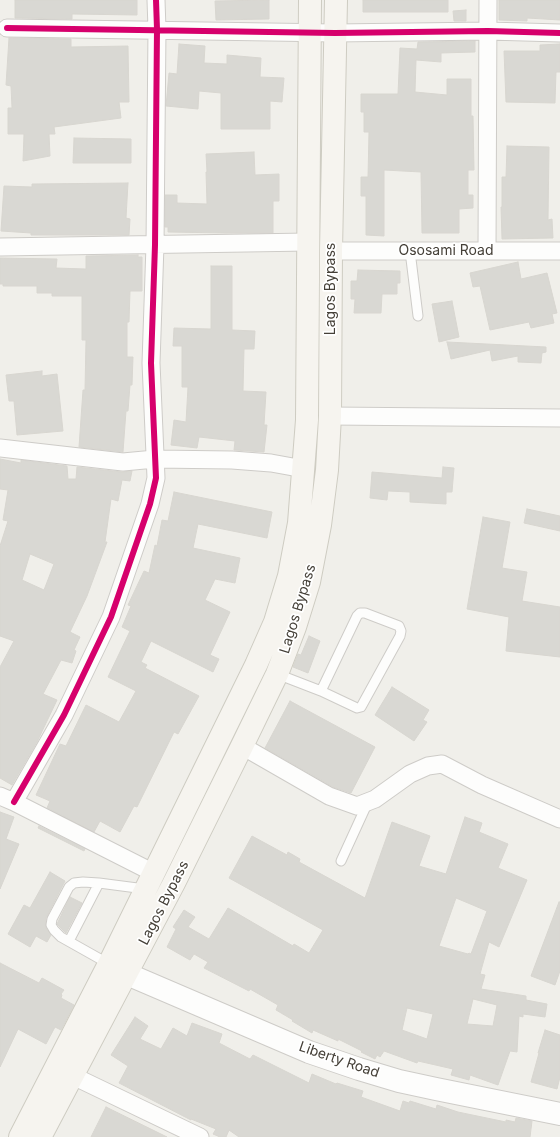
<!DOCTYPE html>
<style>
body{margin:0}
canvas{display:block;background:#f0efea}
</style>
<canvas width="560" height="1137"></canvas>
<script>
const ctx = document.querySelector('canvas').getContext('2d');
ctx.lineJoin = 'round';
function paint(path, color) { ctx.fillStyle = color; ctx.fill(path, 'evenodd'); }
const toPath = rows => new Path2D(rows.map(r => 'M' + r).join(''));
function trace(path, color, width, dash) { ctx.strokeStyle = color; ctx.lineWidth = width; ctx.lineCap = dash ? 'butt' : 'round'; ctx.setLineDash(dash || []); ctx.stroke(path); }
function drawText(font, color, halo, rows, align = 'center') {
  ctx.font = font + ' Inter,sans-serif'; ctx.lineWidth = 3.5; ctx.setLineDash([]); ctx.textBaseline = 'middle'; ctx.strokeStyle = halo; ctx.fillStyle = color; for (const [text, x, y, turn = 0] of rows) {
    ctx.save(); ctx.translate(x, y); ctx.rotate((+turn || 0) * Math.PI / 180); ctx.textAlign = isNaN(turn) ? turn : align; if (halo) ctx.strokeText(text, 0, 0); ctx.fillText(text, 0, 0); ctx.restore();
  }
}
const building = toPath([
 [15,0,137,0,137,15,72,14,72,19,15,18,15,0],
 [269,0,269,19,216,20,215,1,269,0],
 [363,0,448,0,448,12,363,12,363,0],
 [499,0,560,0,560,20,527,18,527,21,499,20,499,0],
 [466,10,466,21,454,21,453,11,466,10],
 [9,38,71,39,71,47,128,46,129,102,119,102,121,118,54,127,55,134,49,134,50,156,23,161,24,134,8,134,8,108,12,108,11,86,6,85,9,38],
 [475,41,475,52,441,53,441,62,416,60,415,92,447,95,447,79,471,79,471,116,473,116,474,170,468,170,468,195,473,195,473,208,459,209,459,233,422,233,421,172,384,170,384,236,366,235,366,196,361,196,361,177,368,177,369,132,364,132,364,112,361,112,361,94,398,94,400,48,417,49,418,42,475,41],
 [179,44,205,46,204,63,227,64,227,55,261,58,260,77,284,78,282,102,270,101,270,129,221,129,221,93,199,91,198,109,166,106,169,73,177,74,179,44],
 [560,44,560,72,556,72,555,103,506,102,504,51,540,51,540,45,560,44],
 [74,138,131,139,131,163,73,163,74,138],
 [507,146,549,147,548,220,552,219,553,238,502,239,501,207,502,207,502,177,506,177,507,146],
 [254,152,255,175,279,174,279,201,273,201,273,233,224,233,168,232,168,227,165,227,165,195,177,195,177,203,207,204,206,172,207,172,206,154,254,152],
 [128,183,126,218,130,219,129,235,31,235,31,233,1,231,4,186,32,187,32,184,128,183],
 [138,255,138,257,142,257,142,291,130,291,129,322,127,322,127,357,133,357,132,385,130,385,128,411,126,411,123,452,79,447,83,390,85,390,86,340,82,340,82,296,52,296,52,293,37,293,37,286,3,286,3,284,0,284,0,258,57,259,56,268,86,269,86,256,138,255],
 [518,262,521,279,547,273,557,313,552,314,554,323,531,328,529,322,490,330,480,286,473,287,470,273,518,262],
 [211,266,232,266,232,330,255,331,254,349,244,349,243,391,266,392,264,425,267,425,264,452,234,450,235,441,199,437,197,448,171,445,174,420,186,422,188,387,182,387,182,346,173,346,174,328,211,329,211,266],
 [358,270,400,271,400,283,397,283,397,294,382,294,381,313,354,313,355,299,351,299,351,281,357,281,358,270],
 [452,301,459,337,439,342,432,304,452,301],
 [447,342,546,347,546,352,542,353,541,363,518,362,518,356,492,361,490,350,451,359,447,342],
 [42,371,42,376,57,374,63,431,17,435,14,401,9,401,6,375,42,371],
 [0,459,21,463,21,460,67,466,68,479,76,479,77,467,122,472,132,471,130,481,122,480,118,501,111,499,105,542,107,542,87,596,70,632,80,637,74,650,76,651,72,663,61,660,43,694,57,700,37,742,12,785,0,778,0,667,14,641,0,636,0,546,8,521,3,520,8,490,0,489,0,459],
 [30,554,54,564,44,590,22,580,30,554],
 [443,467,454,468,452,492,446,492,446,504,410,502,410,492,388,491,387,500,370,498,372,472,442,478,443,467],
 [174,492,272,512,267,538,198,524,193,548,240,558,235,583,215,579,205,600,230,612,210,655,219,659,213,672,151,641,141,662,147,665,145,668,199,696,178,734,174,732,137,807,134,806,120,832,100,821,94,832,47,808,50,801,36,795,60,744,66,746,86,705,119,722,136,691,108,677,130,631,122,627,131,606,128,605,144,571,149,573,155,545,157,546,162,520,168,521,174,492],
 [527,509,560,516,560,531,524,523,527,509],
 [483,517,510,522,502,568,527,572,522,601,560,607,560,657,506,651,509,617,467,609,483,517],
 [309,636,320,641,308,673,293,667,298,654,301,655,309,636],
 [392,687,429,710,423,720,427,722,414,741,375,715,392,687],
 [290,701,375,747,351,793,333,787,265,748,290,701],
 [0,812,14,817,6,839,19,844,0,889,0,812],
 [465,817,482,823,479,832,508,844,498,868,527,880,499,947,489,942,480,974,485,975,481,989,526,996,526,1000,547,1004,545,1017,523,1014,523,1017,519,1016,517,1052,510,1051,498,1085,470,1075,469,1080,451,1075,453,1069,418,1061,417,1063,384,1051,380,1057,377,1055,375,1059,361,1052,362,1051,338,1039,338,1041,313,1030,312,1033,292,1021,293,1020,276,1010,278,1005,250,989,249,991,204,968,208,962,194,954,190,960,167,947,176,929,173,927,184,910,195,917,188,927,209,939,228,908,293,946,294,944,309,953,323,930,229,878,252,836,287,855,288,852,300,859,299,862,365,898,392,822,430,836,419,866,446,874,465,817],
 [456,898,487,911,471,954,469,953,468,954,439,946,456,898],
 [473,999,497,1005,493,1026,467,1024,473,999],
 [407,1008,433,1014,427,1039,402,1030,407,1008],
 [39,826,85,849,84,851,38,828,39,826],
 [50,872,65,881,46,918,46,928,51,935,47,942,36,936,30,947,8,934,24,905,30,908,50,872],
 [70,897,82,903,66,933,57,924,70,897],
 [559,902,560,902,560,971,555,985,531,976,559,902],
 [0,963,39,983,42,978,64,990,61,994,62,995,61,998,74,1005,61,1030,55,1027,46,1044,18,1029,0,1067,0,963],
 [135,1017,148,1026,140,1039,161,1049,173,1028,187,1036,192,1023,222,1034,219,1043,250,1059,253,1055,309,1083,312,1074,336,1084,337,1083,363,1091,361,1097,400,1111,403,1101,409,1103,410,1101,436,1109,437,1105,458,1112,506,1122,506,1120,515,1122,516,1118,532,1121,530,1137,239,1137,229,1130,226,1137,220,1137,213,1134,216,1129,191,1119,191,1120,119,1083,128,1066,111,1055,135,1017],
 [545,1030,560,1035,560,1077,557,1089,531,1082,539,1053,538,1053,545,1030],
 [106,1107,167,1137,91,1137,106,1107]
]);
const service = toPath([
 [410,251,418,316],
 [277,674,321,691,357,708,361,707,400,636,401,631,399,626,365,613,360,613,357,616,321,691],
 [341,861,368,802],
 [69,941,99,883],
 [109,964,61,937,54,930,51,925,52,919,69,887,74,883,83,882,99,883,145,889]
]);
const minor = toPath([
 [7,28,335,33,488,31,560,33],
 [0,247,308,242],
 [331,251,560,251],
 [487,251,488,0],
 [330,416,560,418],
 [0,448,123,462,155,459,232,460,271,463,304,469],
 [242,746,329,796,357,806,375,799,410,774,428,766,442,764,482,785,560,819],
 [0,796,14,802,154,873],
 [14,802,64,715,111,617,150,504,156,478,151,363,155,245,157,29,156,0],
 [73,1076,200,1137]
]);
const tertiary = toPath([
 [109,965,127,974,309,1052,359,1069,399,1081,436,1089,560,1114]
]);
const secondary = toPath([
 [20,1137,109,964,256,665,275,622,289,576,299,523,307,420,310,0],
 [40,1137,174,883,242,746,277,674,295,627,309,582,320,525,327,470,330,416,331,251,336,0]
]);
const cycleway = toPath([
 [7,28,335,33,488,31,560,33],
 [14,802,64,715,111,617,150,504,156,478,151,363,155,245,157,29,156,0]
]);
const streetNames = [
 ["Ososami Road",446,251],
 ["Lagos Bypass",331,289,-90],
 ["Lagos Bypass",298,609,-73],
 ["Lagos Bypass",164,903,-63],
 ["Liberty Road",339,1060,19]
];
paint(building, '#d9d8d3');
trace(building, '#d8d6d0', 1);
trace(service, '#ceccc8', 11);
trace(minor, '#ceccc8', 19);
trace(tertiary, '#ceccc8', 24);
trace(secondary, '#ceccc2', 24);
trace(service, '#fdfdfc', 9);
trace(minor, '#fdfdfc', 17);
trace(tertiary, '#fdfdfc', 22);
trace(secondary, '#f6f4ef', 22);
trace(cycleway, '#d6006c', 6);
drawText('14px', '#454038', '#fff', streetNames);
</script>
